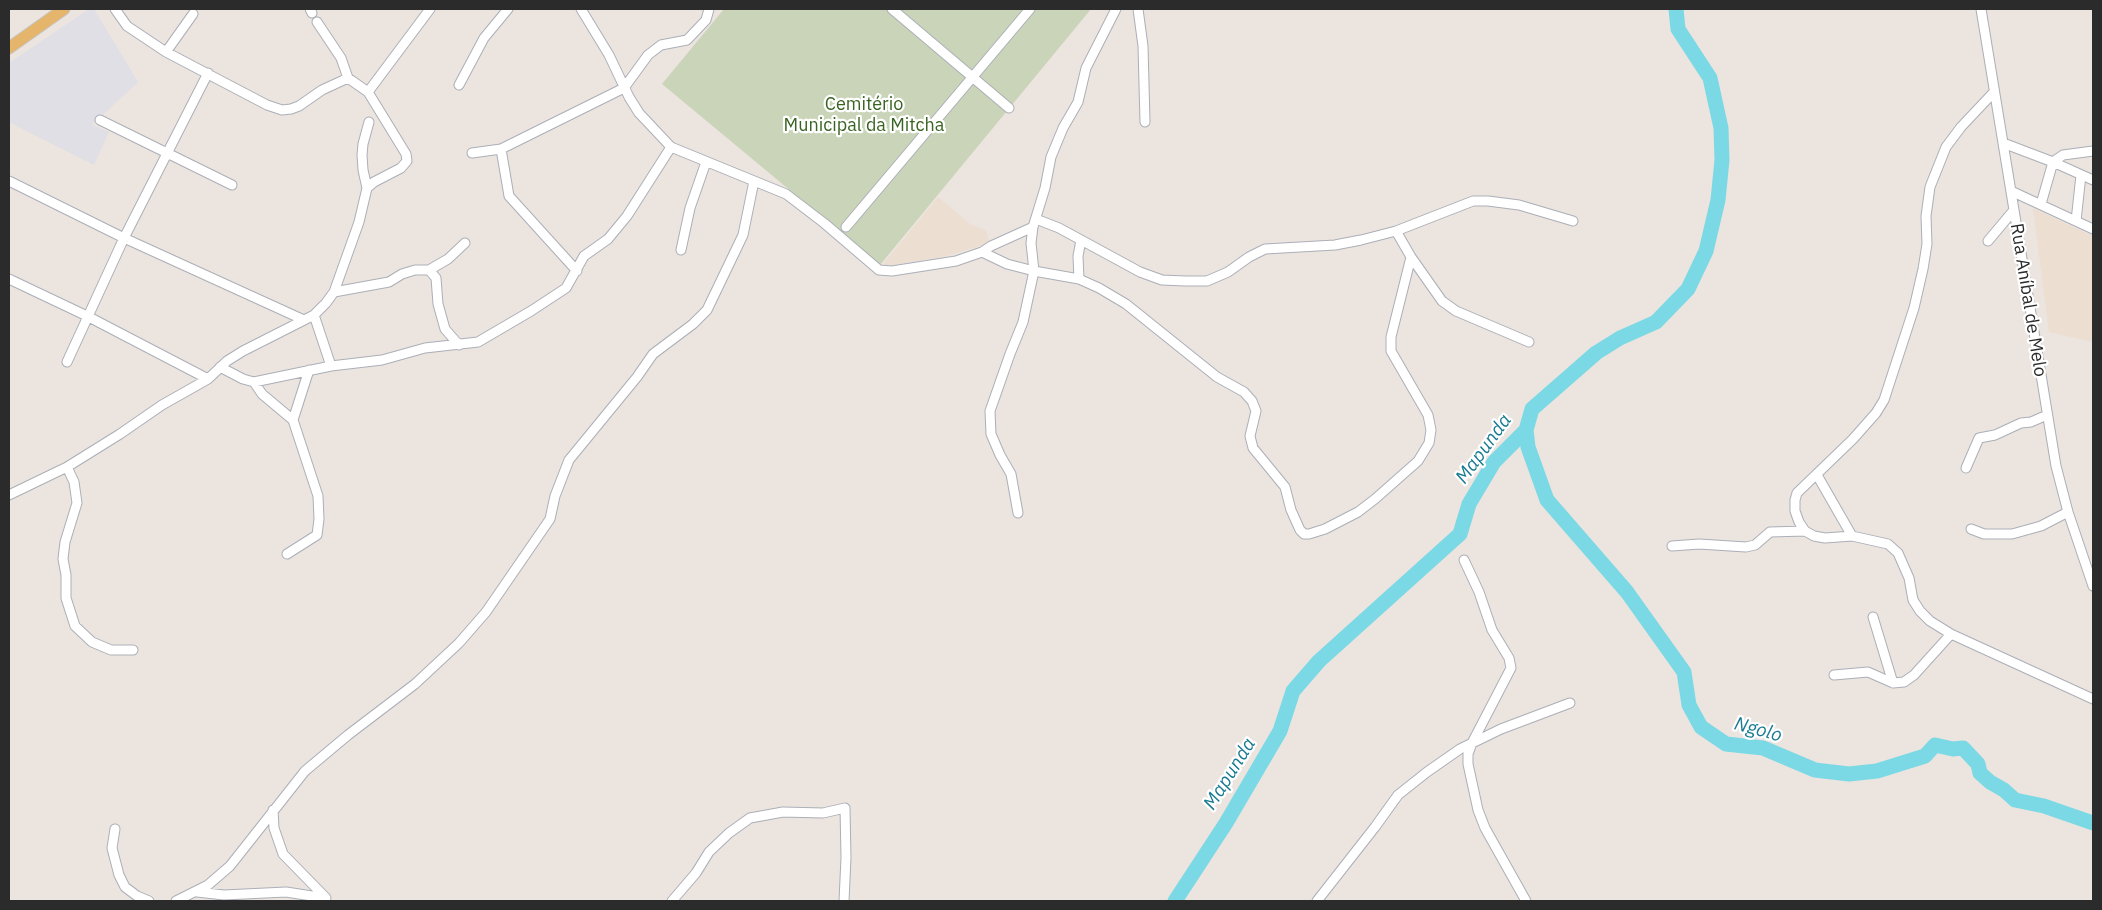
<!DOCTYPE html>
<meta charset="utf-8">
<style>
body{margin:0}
#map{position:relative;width:2102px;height:910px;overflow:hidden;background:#ece4df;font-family:"IBM Plex Sans",sans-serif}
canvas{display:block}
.frame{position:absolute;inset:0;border:10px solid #2b2b2b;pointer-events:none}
</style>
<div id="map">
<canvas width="2102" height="910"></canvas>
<div class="frame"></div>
</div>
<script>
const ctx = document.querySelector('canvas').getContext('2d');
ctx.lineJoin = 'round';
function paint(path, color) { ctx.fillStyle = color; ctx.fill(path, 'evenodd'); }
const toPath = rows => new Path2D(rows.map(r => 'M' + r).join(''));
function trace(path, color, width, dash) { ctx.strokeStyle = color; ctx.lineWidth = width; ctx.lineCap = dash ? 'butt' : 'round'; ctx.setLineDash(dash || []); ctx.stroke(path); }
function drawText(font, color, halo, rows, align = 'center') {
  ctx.font = font + ' "IBM Plex Sans",sans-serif'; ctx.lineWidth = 4.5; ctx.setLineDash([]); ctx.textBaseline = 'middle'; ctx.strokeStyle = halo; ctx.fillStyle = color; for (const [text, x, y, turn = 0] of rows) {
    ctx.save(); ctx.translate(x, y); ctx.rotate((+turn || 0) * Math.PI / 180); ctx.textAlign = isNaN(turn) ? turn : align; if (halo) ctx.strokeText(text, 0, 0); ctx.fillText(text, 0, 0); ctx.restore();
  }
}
const industrial = toPath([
 [89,9,94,9,138,82,92,125,109,132,94,165,9,122,9,63]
]);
const education = toPath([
 [938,197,970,224,986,231,989,243,947,256,886,266,884,263],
 [2033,208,2093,236,2093,342,2049,332]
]);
const cemetery = toPath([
 [724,9,1091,9,880,265,662,84]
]);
const river = toPath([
 [1526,430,1528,447,1547,500,1627,592,1684,672,1689,705,1701,727,1726,744,1763,748,1815,770,1849,774,1877,771,1925,756,1935,745,1953,749,1963,748,1978,764,1980,773,1990,782,2004,790,2015,800,2044,806,2093,823],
 [1175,901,1226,823,1280,731,1293,691,1319,661,1460,534,1469,504,1494,462,1526,430,1532,409,1596,353,1620,338,1656,322,1688,289,1706,251,1718,200,1722,160,1721,128,1710,78,1678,29,1676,9]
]);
const minor = toPath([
 [310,9,312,13],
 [581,9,609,55,629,97,639,113,671,147,786,194,824,223,879,270,892,271,956,261,982,252,991,246,1033,227],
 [892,9,1009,108],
 [1138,9,1143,46,1145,122],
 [1981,9,2056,466,2068,512,2093,586],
 [317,22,341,58,348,78],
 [166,52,193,14],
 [459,85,484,38,508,9],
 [368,92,430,9],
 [1994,92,1961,127,1946,147,1930,187,1926,216,1927,244,1923,269,1914,308,1884,400,1876,413,1853,439,1797,493,1795,500,1795,511,1799,522,1805,531,1814,536,1825,538,1852,536,1888,544,1898,553,1909,578,1913,600,1920,611,1930,621,1951,634,2093,699],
 [100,120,232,185],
 [2003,143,2053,162,2041,204],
 [501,149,509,196,577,271],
 [2093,151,2063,155,2053,162,2093,180],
 [472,153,501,149,624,88,648,55,661,45,687,40,706,20,709,9],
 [9,181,124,238,304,320],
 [367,188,363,170,362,155,363,144,369,122],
 [2011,191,2093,229],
 [1036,219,1059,228,1140,272,1162,280,1185,281,1207,281,1228,272,1249,257,1265,249,1335,245,1361,240,1396,231,1473,201,1488,201,1519,205,1573,221],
 [2076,221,2081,175],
 [846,227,1030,9],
 [1396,231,1411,257,1442,301,1456,311,1529,342],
 [1988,241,2014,210],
 [681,250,690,208,706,162],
 [982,252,1007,264,1034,271,1079,279,1099,288,1126,304,1217,377,1244,392,1252,401,1256,411,1250,436,1253,448,1285,487,1291,510,1300,530,1304,534,1309,534,1325,529,1358,512,1375,499,1418,461,1429,443,1431,430,1428,415,1391,351,1391,337,1411,257],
 [429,270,448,259,465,243],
 [9,279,87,316,208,379],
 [1079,279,1078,256,1081,240],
 [334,292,389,282,402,274,415,270,429,270,436,278,438,304,445,329,459,345],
 [314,315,331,366],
 [67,362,124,238,208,73],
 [220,367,243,379,254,382,331,366,382,360,425,348,478,342,531,311,566,288,584,256,608,239,627,216,671,147],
 [254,382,262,394,293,420,318,496,319,519,317,535,287,554],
 [293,420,309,370],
 [67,467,74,482,77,503,65,542,63,559,66,575,66,598,75,626,92,642,111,650,133,650],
 [1966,468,1979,438,1995,435,2021,423,2031,422,2047,415],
 [1817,475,1852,536],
 [9,495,67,467,120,434,162,405,208,379,227,361,243,351,314,315,326,303,334,292,359,222,367,188,374,182,401,168,407,161,406,154,368,92,348,78,322,90,299,106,291,109,282,110,267,105,166,52,127,26,115,9],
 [1018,513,1011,474,1000,455,991,434,990,411,1010,354,1023,322,1034,271,1031,243,1033,227,1045,188,1051,157,1063,128,1078,102,1086,68,1116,9],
 [1971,529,1984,534,2012,534,2041,526,2068,512],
 [1672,546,1699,544,1746,547,1755,545,1770,532,1805,531],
 [1464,560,1479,592,1492,630,1509,658,1511,668,1472,743,1468,754,1468,764,1478,810,1485,828,1526,901],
 [1873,617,1893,683],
 [1834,675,1868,672,1893,683,1904,682,1914,675,1951,634],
 [273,810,274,828,283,854,326,898],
 [115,829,112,848,119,875,125,887,137,896,149,901],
 [197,892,224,895,286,892,325,898],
 [176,901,208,885,230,866,305,771,348,735,415,684,459,643,486,612,550,519,555,496,569,460,637,377,653,354,693,324,707,310,743,235,754,181],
 [672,901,696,873,709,852,729,833,750,818,783,812,823,813,845,808,846,858,844,901],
 [1317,901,1375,827,1398,795,1427,772,1460,749,1501,729,1570,703]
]);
const major = toPath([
 [9,48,64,9]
]);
const parkNames = [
 ["Cemitério",864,105],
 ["Municipal da Mitcha",864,126]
];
const streetNames = [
 ["Rua Aníbal de Melo",2028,300,81]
];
const waterNames = [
 ["Mapunda",1484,449,-54],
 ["Ngolo",1758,730,15],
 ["Mapunda",1230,774,-58]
];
paint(industrial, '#e0dfe5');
paint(education, '#ecded0');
paint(cemetery, '#cad4b8');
trace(river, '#7bd9e5', 15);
trace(minor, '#abafb7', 11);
trace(major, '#c4c4c4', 13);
trace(minor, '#fff', 9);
trace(major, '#e5b56b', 11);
drawText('18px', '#396321', '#fff', parkNames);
drawText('18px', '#2b2b2b', '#fff', streetNames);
drawText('italic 19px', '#197b92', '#fff', waterNames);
</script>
